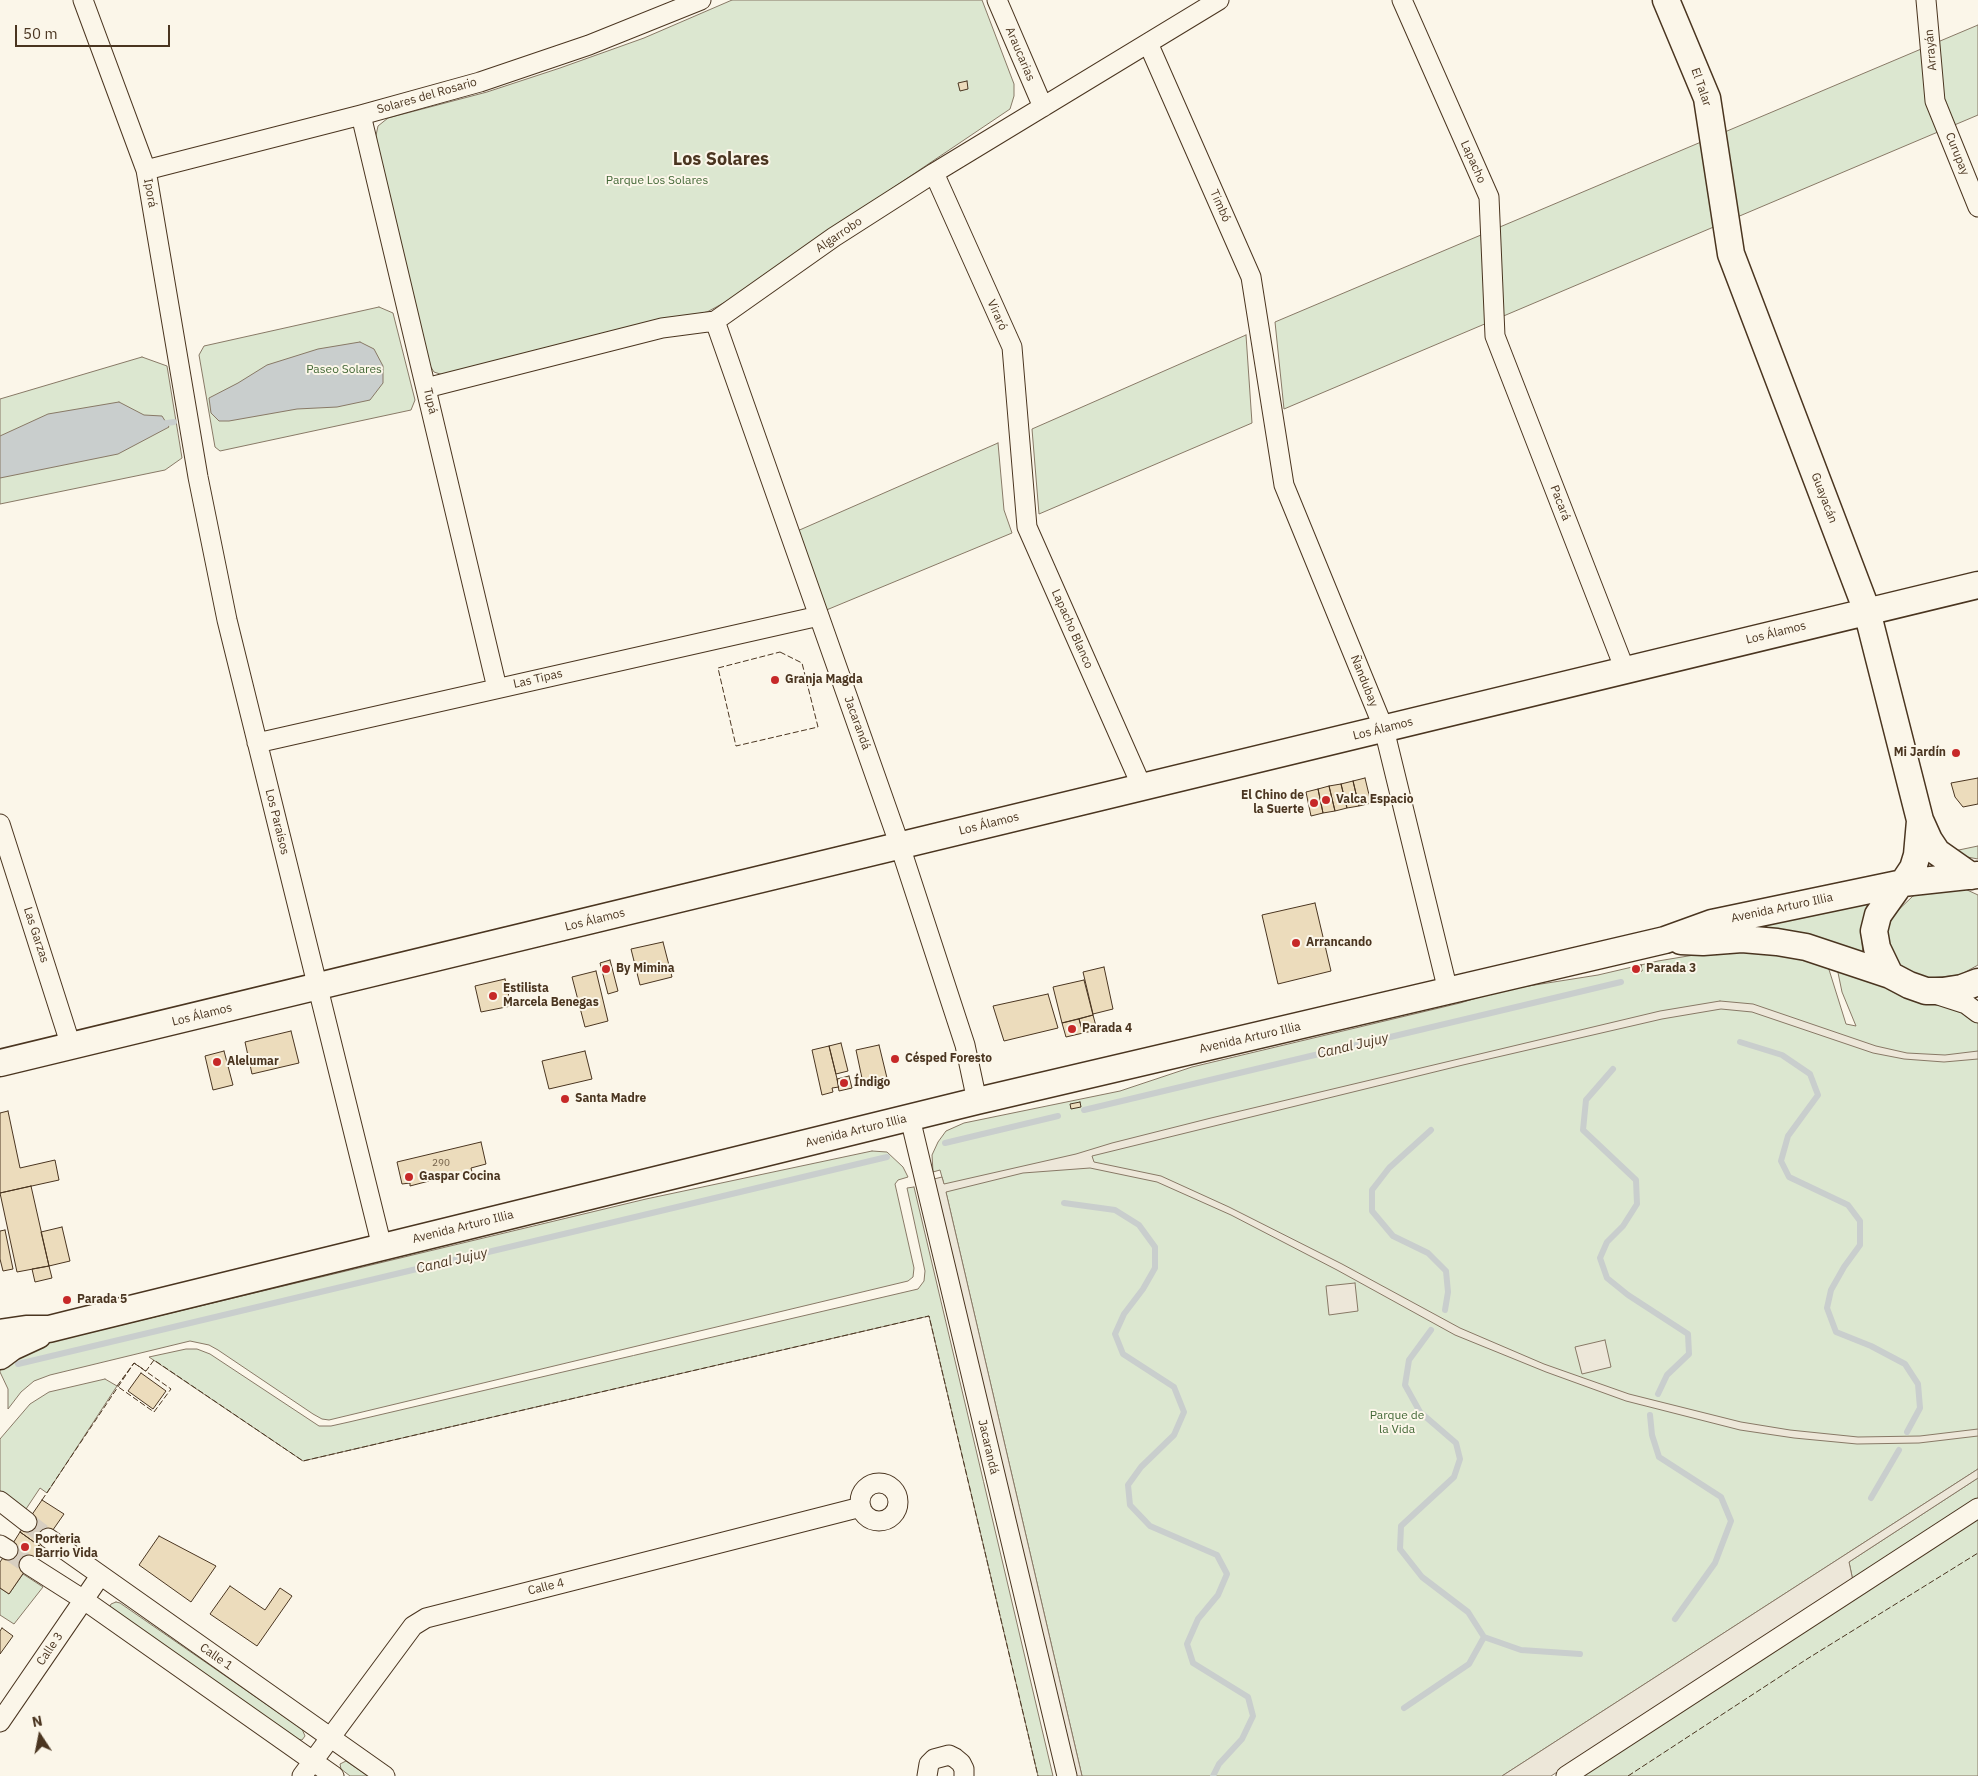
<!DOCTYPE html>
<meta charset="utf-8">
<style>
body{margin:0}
#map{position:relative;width:1978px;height:1776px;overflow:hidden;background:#fbf6e9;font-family:"IBM Plex Sans",sans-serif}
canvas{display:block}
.north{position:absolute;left:15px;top:1711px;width:50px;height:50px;-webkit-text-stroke:4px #fbf6e9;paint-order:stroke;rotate:349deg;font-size:14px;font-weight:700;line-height:20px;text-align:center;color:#4a3520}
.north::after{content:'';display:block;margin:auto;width:18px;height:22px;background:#4a3520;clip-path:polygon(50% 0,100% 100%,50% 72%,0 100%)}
.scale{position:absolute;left:15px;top:25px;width:155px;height:22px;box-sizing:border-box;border:2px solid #4a3520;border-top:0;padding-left:6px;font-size:15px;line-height:18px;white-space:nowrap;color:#4a3520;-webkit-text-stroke:4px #fbf6e9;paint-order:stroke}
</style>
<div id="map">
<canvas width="1978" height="1776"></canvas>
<div class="north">N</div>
<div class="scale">50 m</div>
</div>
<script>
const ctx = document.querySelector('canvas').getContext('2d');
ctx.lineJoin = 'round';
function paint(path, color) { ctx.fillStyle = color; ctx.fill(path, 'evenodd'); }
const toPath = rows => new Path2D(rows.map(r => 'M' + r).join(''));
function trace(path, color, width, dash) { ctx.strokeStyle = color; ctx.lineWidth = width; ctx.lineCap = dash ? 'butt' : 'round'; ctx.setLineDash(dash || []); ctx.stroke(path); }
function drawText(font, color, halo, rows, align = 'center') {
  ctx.font = font + ' "IBM Plex Sans",sans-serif'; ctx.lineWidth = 4; ctx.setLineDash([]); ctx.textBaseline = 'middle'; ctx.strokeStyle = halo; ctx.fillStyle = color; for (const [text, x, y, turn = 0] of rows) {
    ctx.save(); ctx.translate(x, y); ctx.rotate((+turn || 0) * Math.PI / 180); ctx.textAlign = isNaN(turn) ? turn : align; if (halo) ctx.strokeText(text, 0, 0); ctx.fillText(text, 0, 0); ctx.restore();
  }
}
const green = toPath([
 [732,0,982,0,1014,84,1014,96,1010,109,771,270,731,299,707,312,642,325,443,375,434,372,429,364,375,140,378,126,388,118,487,92,560,68,644,38,732,0],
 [1978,25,1978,115,1284,409,1275,322,1978,25],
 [379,307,393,313,415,400,411,410,220,451,215,447,199,355,204,346,379,307],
 [1246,335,1252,423,1039,514,1032,429,1246,335],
 [142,357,167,366,182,458,165,470,0,504,0,399,142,357],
 [998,443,1004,510,1012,533,824,611,795,532,998,443],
 [1978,846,1978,859,1967,857,1954,851,1978,846],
 [1965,889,1978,895,1978,965,1960,975,1930,978,1915,975,1900,968,1886,942,1888,929,1893,915,1913,896,1926,891,1965,889],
 [1870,903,1861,932,1863,954,1734,925,1870,903],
 [1745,950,1826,960,1846,1024,1856,1026,1842,992,1836,963,1939,1003,1955,1008,1978,1021,1978,1469,1502,1776,1082,1776,945,1188,940,1170,933,1172,932,1155,938,1142,946,1131,964,1123,1120,1091,1192,1067,1460,1003,1503,990,1598,975,1658,961,1712,952,1745,950],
 [872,1151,887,1152,903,1167,908,1177,898,1180,895,1184,914,1268,913,1277,908,1281,329,1420,322,1419,313,1414,218,1350,209,1345,190,1341,50,1375,34,1381,21,1392,8,1409,8,1389,0,1372,0,1367,46,1343,646,1199,872,1151],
 [914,1187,1053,1776,1038,1776,929,1316,303,1461,149,1357,186,1349,197,1349,210,1354,319,1426,331,1426,349,1422,918,1289,924,1281,925,1271,907,1188,914,1187],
 [105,1379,117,1386,47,1493,40,1488,26,1509,7,1499,0,1493,0,1439,30,1404,49,1392,105,1379],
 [1978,1478,1978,1500,1853,1581,1849,1562,1978,1478],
 [1978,1519,1978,1776,1581,1776,1978,1519],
 [23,1574,43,1587,14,1624,0,1615,0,1588,9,1594,23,1574],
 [116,1602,120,1603,302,1729,305,1736,302,1740,294,1739,109,1608,111,1604,116,1602],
 [346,1761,368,1776,350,1776,341,1769,340,1764,346,1761]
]);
const parking = toPath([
 [1720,1001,1753,1004,1876,1046,1907,1053,1945,1055,1978,1051,1978,1059,1944,1062,1904,1059,1873,1053,1752,1012,1721,1009,1662,1019,1463,1065,1092,1156,1094,1162,1161,1176,1229,1207,1342,1264,1460,1328,1544,1364,1629,1394,1741,1422,1790,1430,1858,1437,1920,1436,1978,1429,1978,1436,1919,1443,1857,1444,1794,1438,1740,1430,1626,1401,1546,1372,1455,1335,1337,1270,1231,1215,1157,1182,1090,1168,1023,1173,946,1192,1082,1776,1074,1776,934,1179,942,1177,944,1184,1076,1154,1112,1143,1211,1118,1660,1011,1720,1001],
 [1355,1283,1358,1311,1329,1315,1326,1286,1355,1283],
 [1605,1340,1611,1367,1582,1374,1575,1347,1605,1340],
 [1978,1469,1978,1478,1849,1562,1853,1581,1551,1776,1502,1776,1978,1469]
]);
const water = toPath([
 [360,342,374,349,383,366,383,383,370,400,337,407,297,409,229,421,219,421,211,413,209,398,238,383,267,365,318,349,360,342],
 [119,402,144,415,162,416,169,427,118,454,0,478,0,436,48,414,119,402]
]);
const stream = toPath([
 [160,424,174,422],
 [1740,1042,1782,1055,1810,1074,1818,1095,1788,1136,1781,1161,1789,1177,1848,1205,1860,1221,1860,1245,1844,1267,1831,1290,1827,1308,1836,1332,1871,1346,1905,1364,1918,1384,1920,1408,1907,1432],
 [1613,1069,1586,1100,1583,1130,1636,1180,1637,1204,1623,1226,1607,1242,1600,1258,1607,1278,1628,1295,1688,1334,1689,1354,1667,1375,1658,1394],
 [1084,1110,1621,982],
 [1431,1130,1389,1168,1372,1190,1372,1211,1393,1236,1428,1253,1446,1271,1448,1292,1445,1310],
 [945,1143,1058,1116],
 [1064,1203,1115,1210,1139,1225,1155,1247,1155,1268,1143,1289,1124,1314,1115,1334,1123,1354,1174,1387,1184,1412,1174,1435,1141,1467,1128,1485,1130,1505,1150,1526,1217,1555,1227,1574,1218,1595,1198,1619,1187,1644,1193,1663,1248,1697,1253,1716,1242,1739,1219,1764,1213,1776],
 [18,1364,887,1157],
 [1650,1415,1652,1435,1659,1457,1721,1497,1731,1521,1715,1563,1675,1619],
 [1871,1498,1899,1450],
 [1484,1637,1521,1650,1580,1654],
 [1404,1708,1469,1664,1484,1637,1468,1612,1422,1577,1400,1549,1401,1526,1454,1477,1460,1459,1456,1443,1420,1412,1405,1385,1409,1360,1431,1330]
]);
const building = toPath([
 [967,81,968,89,960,91,958,83,967,81],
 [1365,778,1371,803,1359,806,1353,781,1365,778],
 [1978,778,1978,804,1963,807,1955,797,1951,783,1978,778],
 [1353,781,1359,806,1347,808,1341,784,1353,781],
 [1341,784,1347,808,1335,811,1329,786,1341,784],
 [1329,786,1335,811,1323,813,1318,789,1329,786],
 [1318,789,1323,813,1311,816,1306,792,1318,789],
 [1315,903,1331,971,1278,984,1262,915,1315,903],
 [663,942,672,977,640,985,631,949,663,942],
 [610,960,618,991,608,994,600,963,610,960],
 [1641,965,1642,971,1632,973,1631,967,1641,965],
 [1104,967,1113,1009,1093,1014,1083,972,1104,967],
 [596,971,608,1021,585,1027,572,977,596,971],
 [505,979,511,1006,481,1012,475,986,505,979],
 [1084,980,1093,1015,1062,1023,1053,987,1084,980],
 [1048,994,1058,1028,1004,1041,993,1006,1048,994],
 [1093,1015,1097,1030,1083,1033,1079,1019,1093,1015],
 [1079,1019,1083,1033,1066,1037,1062,1023,1079,1019],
 [291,1031,299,1063,252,1074,245,1042,291,1031],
 [841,1043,848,1071,836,1074,829,1046,841,1043],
 [879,1045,887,1078,863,1083,856,1050,879,1045],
 [829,1046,839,1087,832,1088,833,1092,822,1095,812,1050,829,1046],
 [224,1051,233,1085,213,1090,205,1056,224,1051],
 [585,1051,592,1079,549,1089,542,1061,585,1051],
 [849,1076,852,1088,839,1091,837,1079,849,1076],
 [1080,1102,1081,1107,1071,1109,1070,1104,1080,1102],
 [8,1111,20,1168,55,1160,59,1180,0,1193,0,1113,8,1111],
 [481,1142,486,1164,471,1168,472,1172,448,1178,447,1174,428,1178,429,1181,410,1186,410,1183,402,1184,397,1162,481,1142],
 [31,1186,49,1266,17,1272,0,1193,31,1186],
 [62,1227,70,1261,49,1266,41,1232,62,1227],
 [5,1230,13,1269,3,1271,0,1259,0,1231,5,1230],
 [49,1266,52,1278,35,1282,32,1269,49,1266],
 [141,1373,166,1391,153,1409,128,1391,141,1373],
 [42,1500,64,1514,41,1547,20,1532,42,1500],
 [20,1532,41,1547,31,1562,10,1548,20,1532],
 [159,1536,216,1566,191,1602,139,1565,159,1536],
 [10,1548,31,1562,9,1594,0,1588,0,1562,10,1548],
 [230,1586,265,1610,280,1588,292,1596,257,1646,210,1614,230,1586],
 [2,1628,13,1636,0,1654,0,1631,2,1628]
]);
const streetTunnel = toPath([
 [27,1522,48,1538],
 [8,1550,29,1565]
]);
const street = toPath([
 [83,0,146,170,198,477,227,620,382,1247],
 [997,0,1043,107],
 [1402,0,1489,197,1495,336,1625,670],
 [1926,0,1935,101,1978,207],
 [1148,43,1251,277,1284,485,1384,729,1448,991],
 [361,115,497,688],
 [146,170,361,115,480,82,589,45,701,0],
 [934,173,1012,347,1027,527,1142,787],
 [715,321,900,846,965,1045,977,1101],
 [426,388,662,328,715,321,834,237,934,173,1219,0],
 [257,743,819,616],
 [0,824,71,1046],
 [1935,994,1966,1004,1978,1013],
 [910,1118,1067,1776],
 '860 1502a19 19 0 1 1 38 0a19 19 0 1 1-38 0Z',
 [0,1501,27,1522],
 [48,1538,385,1776],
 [0,1545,8,1550],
 [29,1565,84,1600,334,1776],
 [0,1722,100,1576],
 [302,1776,413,1626,426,1618,861,1507],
 [927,1776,929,1764,934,1759,949,1755,955,1758,961,1763,964,1769,964,1776],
 [1566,1776,1978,1508]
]);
const secondary = toPath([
 [1666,0,1707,98,1731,254,1867,611,1920,820,1929,840,1937,852,1971,876],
 [1903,883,1913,868,1917,855,1920,821],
 [1681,941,1703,942,1742,939,1777,942,1806,947,1890,975,1909,985,1926,991,1943,991,1962,988,1978,982],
 [1890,975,1877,948,1874,931,1878,915,1900,884],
 [0,1063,1978,585],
 [0,1333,26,1329,49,1329,73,1323,977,1101,1665,940,1712,923,1903,883,1978,875],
 [0,1356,12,1347,38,1335]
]);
const fence = toPath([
 [780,652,802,663,818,727,736,746,718,668,780,652],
 [134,1363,171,1389,154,1412,117,1386,134,1363],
 [42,1500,134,1363,146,1371,154,1360,303,1461,929,1316,1038,1776],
 [1628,1776,1807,1659,1978,1553]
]);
const markers = [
 [775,680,5,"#c62828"],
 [1956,753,5,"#c62828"],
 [1326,800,5,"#c62828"],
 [1314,803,5,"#c62828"],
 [1296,943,5,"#c62828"],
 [606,969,5,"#c62828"],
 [1636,969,5,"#c62828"],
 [493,996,5,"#c62828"],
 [1072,1029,5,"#c62828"],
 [895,1059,5,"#c62828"],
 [217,1062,5,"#c62828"],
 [844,1083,5,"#c62828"],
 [565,1099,5,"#c62828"],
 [409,1177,5,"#c62828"],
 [67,1300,5,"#c62828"],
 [25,1547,5,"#c62828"]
];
const numberNames = [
 ["290",441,1163]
];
const streetNames = [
 ["Arrayán",1931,50,-95],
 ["Araucarias",1020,54,67],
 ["El Talar",1701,87,71],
 ["Solares del Rosario",427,96,-16],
 ["Curupay",1957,154,68],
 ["Lapacho",1473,162,66],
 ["Iporá",150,193,80],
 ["Timbó",1220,206,66],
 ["Algarrobo",839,235,-34],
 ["Viraró",997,315,66],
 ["Tupá",430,401,77],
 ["Guayacán",1824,498,69],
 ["Pacará",1560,503,69],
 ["Lapacho Blanco",1072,629,66],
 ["Los Álamos",1776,633,-14],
 ["Las Tipas",538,679,-13],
 ["Ñandubay",1364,681,68],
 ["Jacarandá",857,723,70],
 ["Los Álamos",1383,729,-14],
 ["Los Paraísos",277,822,76],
 ["Los Álamos",989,824,-14],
 ["Avenida Arturo Illia",1782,908,-12],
 ["Los Álamos",595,920,-14],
 ["Las Garzas",36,935,72],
 ["Los Álamos",202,1015,-14],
 ["Avenida Arturo Illia",1250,1038,-13],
 ["Avenida Arturo Illia",856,1131,-14],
 ["Avenida Arturo Illia",463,1227,-14],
 ["Jacarandá",988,1447,77],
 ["Calle 4",546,1587,-14],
 ["Calle 3",50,1649,-56],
 ["Calle 1",216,1657,35]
];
const parkNames = [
 ["Parque Los Solares",657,181],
 ["Paseo Solares",344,370],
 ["Parque de",1397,1416],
 ["la Vida",1397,1430]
];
const poiNames = [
 ["Granja Magda",785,680],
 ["Mi Jardín",1946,753,"right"],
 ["El Chino de",1304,796,"right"],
 ["la Suerte",1304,810,"right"],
 ["Valca Espacio",1336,800],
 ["Arrancando",1306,943],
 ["By Mimina",616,969],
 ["Parada 3",1646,969],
 ["Estilista",503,989],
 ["Marcela Benegas",503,1003],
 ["Parada 4",1082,1029],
 ["Césped Foresto",905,1059],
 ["Alelumar",227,1062],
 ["Índigo",854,1083],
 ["Santa Madre",575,1099],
 ["Gaspar Cocina",419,1177],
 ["Parada 5",77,1300],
 ["Porteria",35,1540],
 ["Barrio Vida",35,1554]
];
const waterNames = [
 ["Canal Jujuy",1353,1046,-13],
 ["Canal Jujuy",452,1261,-13]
];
const districtNames = [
 ["Los Solares",721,160]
];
paint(green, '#dce7d0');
trace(green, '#887966', 1);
paint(parking, '#ede7d9');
trace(parking, '#887966', 1);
paint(water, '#c9cecd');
trace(water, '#887966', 1);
trace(stream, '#c9cecd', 6);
paint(building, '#ecdcbc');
trace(building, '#4a3520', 1);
trace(streetTunnel, '#d8cfc1', 19, [19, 9]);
trace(street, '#4a3520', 21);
trace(secondary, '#4a3520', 29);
trace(street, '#fbf6e9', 19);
trace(secondary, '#fbf6e9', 26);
trace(fence, '#4a3520', 1, [6, 2.5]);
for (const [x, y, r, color] of markers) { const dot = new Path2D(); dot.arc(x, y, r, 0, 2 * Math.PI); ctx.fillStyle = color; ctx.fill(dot); trace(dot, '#fbf6e9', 2); }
drawText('10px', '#725f47', null, numberNames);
drawText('12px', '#4a3520', '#fbf6e9', streetNames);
drawText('12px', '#436837', '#fbf6e9', parkNames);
drawText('bold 12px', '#4a3520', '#fbf6e9', poiNames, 'left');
drawText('italic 14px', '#4a3520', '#fbf6e9', waterNames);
drawText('bold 18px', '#4a3520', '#fbf6e9', districtNames);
</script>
